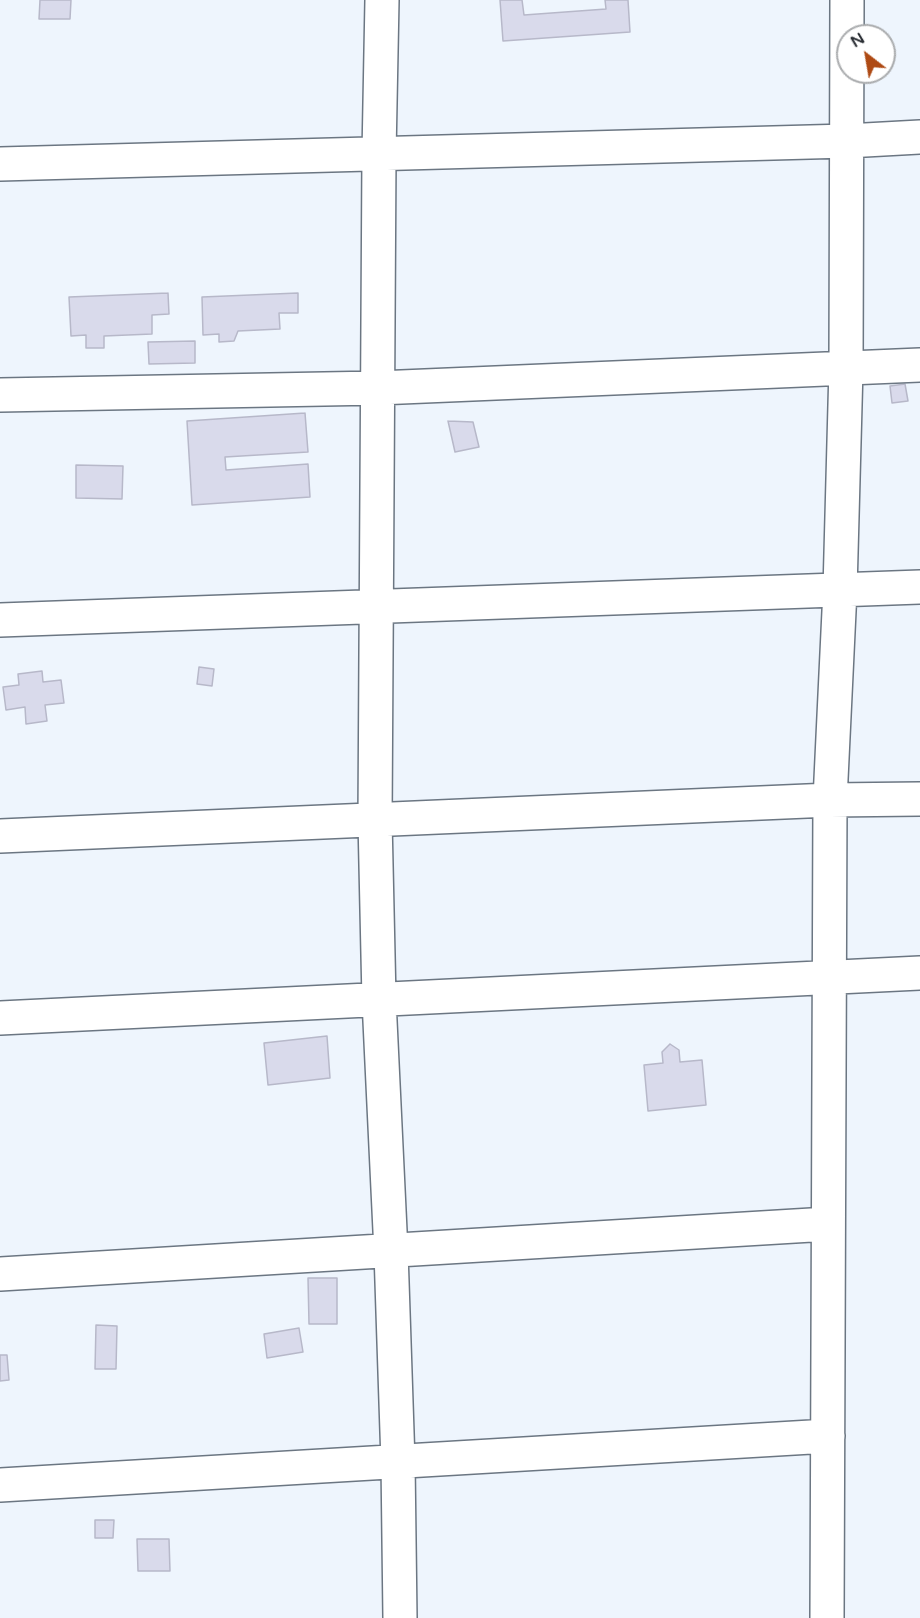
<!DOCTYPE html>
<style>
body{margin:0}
#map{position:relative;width:920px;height:1618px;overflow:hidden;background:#eef5fd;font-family:"Varela Round",sans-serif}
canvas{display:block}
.north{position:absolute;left:836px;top:24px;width:60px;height:60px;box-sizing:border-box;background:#fff;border:2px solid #aaacae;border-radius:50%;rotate:329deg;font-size:16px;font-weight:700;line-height:24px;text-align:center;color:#2b2f35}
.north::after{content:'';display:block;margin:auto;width:21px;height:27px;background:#ae4a14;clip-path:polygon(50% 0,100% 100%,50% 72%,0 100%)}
</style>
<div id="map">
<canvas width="920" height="1618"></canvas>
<div class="north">N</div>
</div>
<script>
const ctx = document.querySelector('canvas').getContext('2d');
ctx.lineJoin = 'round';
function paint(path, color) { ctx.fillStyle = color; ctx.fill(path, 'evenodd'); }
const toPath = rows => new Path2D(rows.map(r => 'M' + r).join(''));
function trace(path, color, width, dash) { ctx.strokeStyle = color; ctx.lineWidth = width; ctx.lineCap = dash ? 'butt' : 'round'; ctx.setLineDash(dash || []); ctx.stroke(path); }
const building = toPath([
 [40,0,71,0,70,19,39,19,40,0],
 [500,0,522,0,524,15,606,9,605,0,628,0,630,32,503,41,500,0],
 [168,293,169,314,152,315,152,334,104,336,104,348,86,348,86,335,71,336,69,297,168,293],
 [298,293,298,313,279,313,280,329,238,331,234,341,219,342,219,334,203,335,202,297,298,293],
 [195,341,195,363,149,364,148,342,195,341],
 [905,384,908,401,892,403,890,386,905,384],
 [305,413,308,452,225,457,226,470,308,464,310,497,192,505,187,421,305,413],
 [448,421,473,422,479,447,455,452,448,421],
 [76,465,123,466,122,499,76,498,76,465],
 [199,667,214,669,212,686,197,684,199,667],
 [42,671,43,682,61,680,64,703,45,705,47,721,26,724,25,707,6,710,3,687,19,685,18,674,42,671],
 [327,1036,330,1078,268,1085,264,1043,327,1036],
 [670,1044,679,1050,680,1062,702,1060,706,1105,648,1111,644,1065,663,1063,662,1052,670,1044],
 [308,1278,337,1278,337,1324,309,1324,308,1278],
 [96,1325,117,1326,116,1369,95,1369,96,1325],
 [299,1328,303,1352,267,1358,264,1334,299,1328],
 [0,1355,7,1355,9,1380,0,1381,0,1355],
 [95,1520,114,1520,113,1538,95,1538,95,1520],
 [137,1539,169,1539,170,1571,138,1571,137,1539]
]);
const minor = toPath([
 [382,0,379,154,375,820,379,1000,391,1252,398,1462,400,1618],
 [0,164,847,141,920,137],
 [0,395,378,388,920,365],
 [0,620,920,587],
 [0,836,830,800,920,799],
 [0,1018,920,973],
 [0,1274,828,1224],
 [0,1485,828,1436],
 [827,1618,830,800,840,590,846,368,847,0]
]);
paint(building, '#d9daeb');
trace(building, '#b7b8c9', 1.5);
trace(minor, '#6b7682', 36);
trace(minor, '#fff', 33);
</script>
